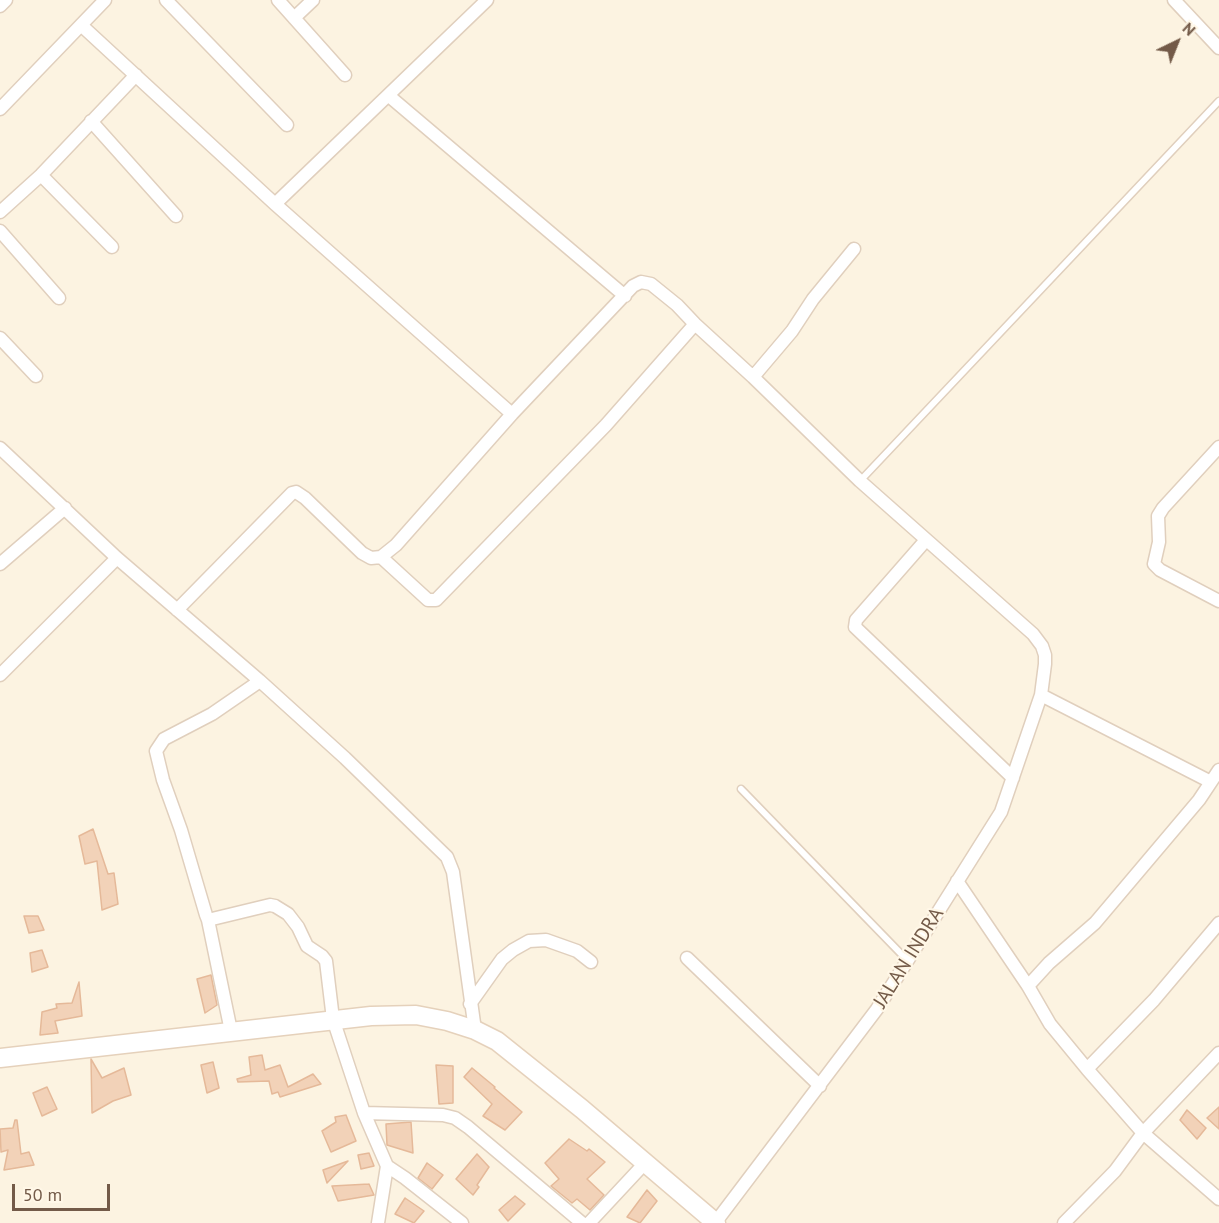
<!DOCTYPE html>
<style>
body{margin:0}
#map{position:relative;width:1219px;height:1223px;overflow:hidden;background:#fcf3e1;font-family:"PT Sans",sans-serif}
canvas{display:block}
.north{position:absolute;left:1147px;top:12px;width:60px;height:60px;-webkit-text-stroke:4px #fff7e7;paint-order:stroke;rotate:43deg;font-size:16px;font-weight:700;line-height:24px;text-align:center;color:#735a48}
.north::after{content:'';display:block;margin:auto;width:21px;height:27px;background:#735a48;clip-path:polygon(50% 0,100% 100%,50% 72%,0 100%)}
.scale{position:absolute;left:12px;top:1184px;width:98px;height:27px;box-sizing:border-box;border:3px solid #735a48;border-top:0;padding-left:8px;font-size:18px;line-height:21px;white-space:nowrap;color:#735a48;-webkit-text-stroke:4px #fff7e7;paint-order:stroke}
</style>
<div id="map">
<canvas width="1219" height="1223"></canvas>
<div class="north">N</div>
<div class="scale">50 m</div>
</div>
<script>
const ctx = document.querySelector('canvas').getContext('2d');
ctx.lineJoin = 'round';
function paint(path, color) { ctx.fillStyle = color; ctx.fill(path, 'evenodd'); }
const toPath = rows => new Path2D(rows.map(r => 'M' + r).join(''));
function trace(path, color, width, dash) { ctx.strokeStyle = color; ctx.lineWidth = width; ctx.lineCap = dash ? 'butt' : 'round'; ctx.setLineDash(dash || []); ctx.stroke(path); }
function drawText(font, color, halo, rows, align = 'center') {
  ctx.font = font + ' "PT Sans",sans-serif'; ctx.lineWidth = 4.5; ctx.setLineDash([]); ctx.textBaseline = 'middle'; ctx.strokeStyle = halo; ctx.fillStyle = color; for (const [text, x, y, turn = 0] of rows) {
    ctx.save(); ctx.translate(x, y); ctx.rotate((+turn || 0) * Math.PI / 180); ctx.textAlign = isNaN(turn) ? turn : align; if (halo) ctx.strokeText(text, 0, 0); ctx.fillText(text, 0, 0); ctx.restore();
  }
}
const building = toPath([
 [93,829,108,874,114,873,118,904,102,910,97,861,85,864,79,836,93,829],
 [24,916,38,916,44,930,29,933,24,916],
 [42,950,48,967,32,972,30,953,42,950],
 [211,975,217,1005,205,1013,197,979,211,975],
 [79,982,82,1016,55,1021,58,1033,40,1035,42,1012,57,1008,56,1004,72,1003,79,982],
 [262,1055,265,1070,280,1065,288,1087,313,1074,321,1084,280,1097,278,1092,272,1094,269,1081,238,1082,237,1079,251,1075,249,1057,262,1055],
 [91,1059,102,1078,124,1068,131,1095,113,1101,92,1113,91,1059],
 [213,1062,219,1088,207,1093,201,1065,213,1062],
 [436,1065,453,1066,453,1103,439,1104,436,1065],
 [472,1068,495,1087,494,1088,522,1112,505,1130,483,1116,492,1104,464,1077,472,1068],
 [47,1087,57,1109,42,1116,33,1093,47,1087],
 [1219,1107,1219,1129,1207,1118,1219,1107],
 [1187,1110,1206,1128,1197,1139,1180,1120,1187,1110],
 [346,1115,356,1141,331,1152,322,1131,336,1122,335,1117,346,1115],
 [15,1120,17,1120,21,1154,29,1152,34,1165,4,1170,8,1150,1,1152,0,1129,13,1128,15,1120],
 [411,1122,413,1153,387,1145,386,1124,411,1122],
 [569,1139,587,1151,589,1149,605,1162,587,1179,604,1195,590,1210,577,1199,572,1203,551,1186,559,1179,545,1163,569,1139],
 [369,1153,374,1166,361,1169,358,1155,369,1153],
 [477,1154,489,1167,477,1185,479,1187,473,1195,456,1179,477,1154],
 [348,1161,327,1183,323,1170,348,1161],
 [427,1163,443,1175,432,1189,418,1178,427,1163],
 [369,1184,374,1195,338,1201,332,1186,369,1184],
 [647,1190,657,1201,640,1223,627,1217,647,1190],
 [515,1196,525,1204,508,1221,499,1210,515,1196],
 [405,1198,424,1211,414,1223,395,1214,405,1198]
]);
const service = toPath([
 [860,481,1219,101],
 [741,789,908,961]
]);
const minor = toPath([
 [166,0,287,125],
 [278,0,345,75],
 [1174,0,1219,48],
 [0,6,6,0],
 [294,18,313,0],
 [81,25,275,204,512,414],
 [389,96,625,296],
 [0,109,105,0],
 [91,121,176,216],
 [41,175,112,247],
 [275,204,487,0],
 [0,212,41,175,136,75],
 [0,231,59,298],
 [0,338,36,376],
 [753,377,792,331,813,299,854,249],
 [1219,447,1163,508,1158,516,1159,542,1154,564,1160,570,1219,601],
 [0,448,117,558,260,681,345,758,447,857,453,872,475,1030],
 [926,540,856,620,855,627,1013,778],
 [381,557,428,600,436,600,606,425,695,324],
 [0,564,65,508],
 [177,610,292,493,296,492,305,498,362,553,371,558,381,557,396,545,512,414,633,286,641,282,651,284,677,305,695,324,753,377,860,481,1033,634,1042,646,1045,655,1045,664,1041,695,1001,812,877,1009,715,1223],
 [0,675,117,558],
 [260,681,212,714,164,739,156,751,163,780,181,830,206,915,208,920,270,905,275,906,288,914,298,927,307,946,322,956,326,961,333,1019,364,1113,387,1166,405,1178,462,1223],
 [1041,695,1211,782],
 [957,881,1028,986,1050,1024,1087,1069,1143,1133,1219,1199],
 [208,920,231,1031],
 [687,958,820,1086],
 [1028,986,1049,963,1095,923,1199,800,1219,770],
 [470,1004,502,959,513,950,529,941,546,940,577,951,591,962],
 [1087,1069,1154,1000,1219,923],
 [364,1113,443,1115,455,1118,468,1127,582,1223],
 [378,1223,387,1166],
 [589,1223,645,1163],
 [1064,1223,1115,1171,1143,1133,1219,1053]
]);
const secondary = toPath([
 [0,1058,371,1016,416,1015,447,1021,475,1030,497,1041,582,1109,716,1223]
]);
const streetNames = [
 ["JALAN INDRA",909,958,-58]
];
paint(building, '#f2d2b8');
trace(building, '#e5b999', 1.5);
trace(service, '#e0cfbd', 9);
trace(minor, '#e0cfbd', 15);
trace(secondary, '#e5d1bb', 21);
trace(service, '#fff', 6);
trace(minor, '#fff', 12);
trace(secondary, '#fff', 18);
drawText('20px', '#735a48', '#fff7e7', streetNames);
</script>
